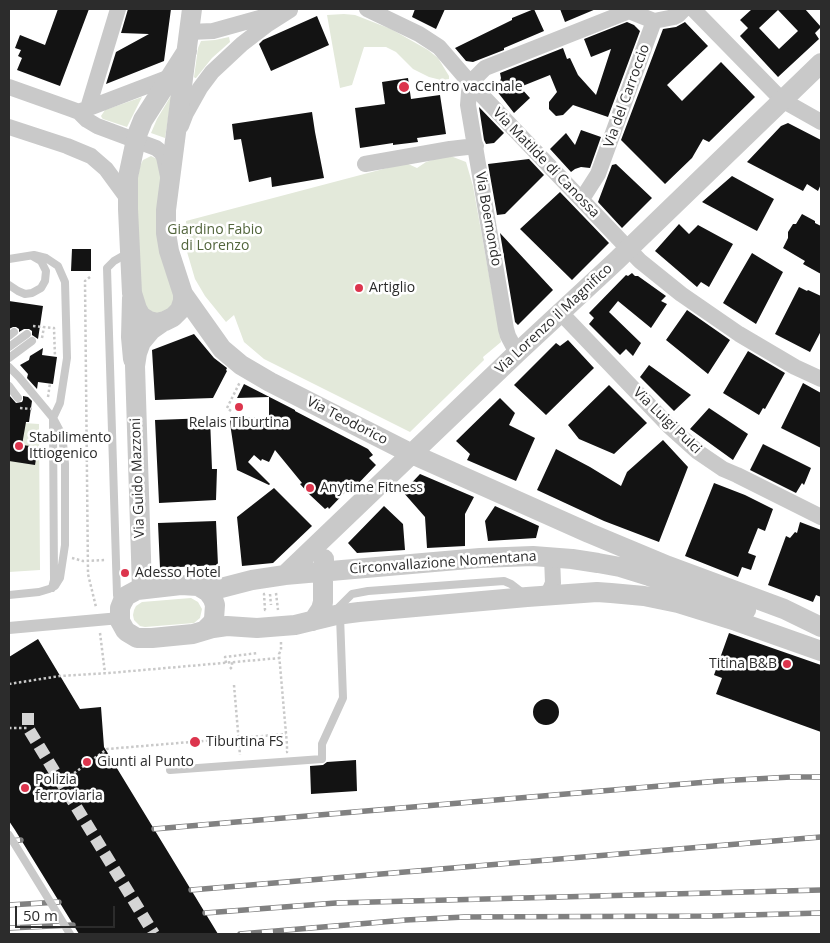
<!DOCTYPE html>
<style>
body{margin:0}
#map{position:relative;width:830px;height:943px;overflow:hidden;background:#fff;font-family:"Open Sans",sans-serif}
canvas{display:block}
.frame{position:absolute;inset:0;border:10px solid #2c2c2c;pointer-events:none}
.scale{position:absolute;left:15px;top:906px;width:100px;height:22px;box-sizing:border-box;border:2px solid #2c2c2c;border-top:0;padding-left:6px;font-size:15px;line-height:18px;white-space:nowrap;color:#2c2c2c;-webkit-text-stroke:4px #fff;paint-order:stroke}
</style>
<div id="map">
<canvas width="830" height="943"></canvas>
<div class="frame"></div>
<div class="scale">50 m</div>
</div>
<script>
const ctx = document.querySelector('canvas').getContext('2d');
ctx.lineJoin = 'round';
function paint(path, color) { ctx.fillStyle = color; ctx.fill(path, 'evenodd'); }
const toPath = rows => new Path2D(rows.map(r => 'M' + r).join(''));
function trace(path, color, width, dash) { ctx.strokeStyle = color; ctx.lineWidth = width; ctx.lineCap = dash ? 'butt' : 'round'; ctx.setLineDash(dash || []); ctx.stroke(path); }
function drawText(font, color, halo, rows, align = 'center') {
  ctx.font = font + ' "Open Sans",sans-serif'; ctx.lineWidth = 5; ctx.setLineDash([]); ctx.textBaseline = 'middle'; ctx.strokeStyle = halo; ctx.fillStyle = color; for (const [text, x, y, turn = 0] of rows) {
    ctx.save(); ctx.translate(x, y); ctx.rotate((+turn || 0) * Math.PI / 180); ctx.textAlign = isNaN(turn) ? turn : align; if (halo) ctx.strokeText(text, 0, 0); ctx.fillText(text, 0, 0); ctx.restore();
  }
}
const green = toPath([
 [344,14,355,15,378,24,391,29,428,50,438,58,449,76,449,79,441,80,429,77,413,69,396,52,386,47,364,47,352,85,340,88,327,15],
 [229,37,230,42,212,58,196,78,195,78,194,77,198,48,201,41,215,40],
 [172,94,165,138,151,133,157,119],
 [142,97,127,127,103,119,102,118,101,116,105,110],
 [448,155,466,162,473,186,501,342,483,357,484,360,410,432,264,359,244,342,234,315,226,322,205,296,195,279,185,245,186,221,406,163,417,168,426,162],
 [151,156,159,160,175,295,172,307,157,315,141,304,136,187,140,166,143,160],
 [9,422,39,424,40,570,9,572],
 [191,598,198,602,202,609,200,618,194,623,145,627,140,626,134,620,133,615,134,610,136,606,142,602]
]);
const building = toPath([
 [58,9,89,9,60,86,17,70,22,58,18,56,21,50,15,48,20,35,45,45],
 [128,9,171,9,164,61,106,84,116,52,149,34,121,33],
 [415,9,445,9,436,29,412,17],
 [534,9,544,31,504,48,504,50,473,62,466,61,455,48,512,20,512,18],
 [560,9,596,9,565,22],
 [752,9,805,9,821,27,815,33,819,39,778,77,740,36,748,28,740,20],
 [778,10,798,31,779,49,759,28],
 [317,16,329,45,271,71,259,44,263,40],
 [627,22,634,25,640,31,608,117,573,105,563,115,556,116,549,109,549,102,557,92,550,75,520,87,530,98,514,113,496,90,499,86,501,78,500,73,563,48,567,59,570,58,578,75,596,95,611,49,591,57,584,39],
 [685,22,708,46,667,85,682,101,721,62,755,97,709,142,703,139,692,158,665,184,621,140,663,29,676,27],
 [408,78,411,99,440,95,446,134,417,138,418,142,393,145,393,143,360,148,355,108,385,104,382,82],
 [479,107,504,133,494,143,486,144,484,140],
 [312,112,315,132,324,178,272,187,271,177,249,182,241,139,234,140,232,124],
 [788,123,821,140,821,184,818,191,807,184,803,191,747,162,781,126],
 [581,130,601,137,590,168,581,167,575,169,571,172,550,149,566,133,575,145],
 [529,159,544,175,505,214,497,215,488,164],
 [616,164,652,198,622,228,598,202,612,165],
 [732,176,774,199,757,231,702,202],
 [560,192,609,243,572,280,520,229],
 [802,214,815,221,815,223,821,226,821,274,803,264,805,261,783,248,788,238,788,232,793,224,796,224],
 [679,224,689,234,698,225,733,244,709,287,701,282,697,287,655,251],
 [500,233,553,290,518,325,515,322],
 [72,249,91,249,91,271,71,271],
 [752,253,783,272,756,324,723,303],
 [632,273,635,276,638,276,666,296,661,301,667,304,651,328,618,301,609,312,641,343,633,356,626,349,620,355,589,324,594,318,589,313,626,275,628,276],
 [799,287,807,291,808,290,821,296,821,331,810,352,775,334],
 [9,301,43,306,38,339,32,335,32,331,29,329,24,329,19,332,19,329,16,327,13,327,9,329],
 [687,310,730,340,708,374,666,340],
 [194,334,214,358,227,368,226,370,227,371,213,398,155,400,152,350],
 [568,340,594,368,546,415,514,385,556,343,560,346],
 [43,348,42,355,57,357,53,384,38,382,37,389,27,378,28,374,20,365,29,360,30,356],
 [748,351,785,373,765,409,763,408,759,415,723,393],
 [649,365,691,395,674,411,640,377],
 [803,383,821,393,821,448,781,428],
 [244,384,295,410,295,411,368,449,373,455,369,458,376,465,355,487,352,485,329,509,328,507,325,509,310,495,300,484,302,483,275,450,269,462,262,459,261,461,254,455,248,462,270,484,269,485,237,470,231,430,230,418,269,417,269,397,237,398],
 [609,385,647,423,614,454,579,439,568,425],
 [9,395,16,403,22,402,23,400,23,396,28,397,32,401,29,422,26,422,22,445,38,447,35,465,9,461],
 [500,398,515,413,509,425,535,438,516,481,467,460,470,454,456,441],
 [709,408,748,434,733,460,690,429],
 [210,418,212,469,217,469,216,500,159,503,155,420],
 [663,440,688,467,659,542,604,521,537,490,556,449,590,467,621,486,627,472],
 [763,444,811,468,804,485,802,483,796,493,750,470],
 [420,474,474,497,465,514,465,546,427,548,425,517,403,492],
 [714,483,745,495,773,509,765,531,758,528,748,553,756,556,751,570,742,567,738,577,685,556],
 [274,488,312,526,273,563,242,566,237,517],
 [384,506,403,524,405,550,357,553,348,543],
 [495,506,539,526,536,538,488,541,485,521],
 [216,521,218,565,160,568,158,523],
 [800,522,821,530,821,597,816,595,813,602,768,585,786,536,790,538,795,532,797,533],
 [729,633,821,665,821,732,716,694,722,678,714,675],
 [38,639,80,709,101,707,104,747,218,934,79,934,15,830,9,821,9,657],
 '533 712a13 13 0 1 1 26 0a13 13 0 1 1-26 0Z',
 [356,760,357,791,311,794,310,766,323,765,327,762]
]);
const pedestrianTunnel = toPath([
 [28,713,28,728,154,934]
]);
const path = toPath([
 [90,277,85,281,88,574,96,607],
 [33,326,54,328,55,357],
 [42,338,44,327],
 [48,397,50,383],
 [20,408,32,409],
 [231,411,227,408,240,382],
 [72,558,83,561,106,560],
 [276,593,278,610],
 [265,594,264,594,265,610,267,610],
 [270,594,271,605],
 [100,633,105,673],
 [281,642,281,650,279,654,287,745,287,752,286,752],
 [226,663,225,657,258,653],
 [230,669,232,667,232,662],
 [9,684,60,676,109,673,280,658],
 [234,685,240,755],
 [9,728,28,728],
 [62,782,107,749,286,734]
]);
const service = toPath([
 [9,259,34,255,46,258,58,266,65,282,67,358,60,403,53,418,54,580,52,588],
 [9,285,18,291,25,294,32,293,41,288,45,281,46,271,41,261,34,257],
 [9,336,14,332],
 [9,347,27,334],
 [9,358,32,341],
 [9,367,19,377,53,418,61,433,63,443,65,464,65,545,60,578,55,586,49,589,39,592,9,595],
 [9,386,18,398],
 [118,600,117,595,107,268,114,261,128,253],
 [335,611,352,594,368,591,504,581,511,584,524,594],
 [170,770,322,759,322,744,343,698,340,616]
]);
const pedestrian = toPath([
 [9,628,120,618]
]);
const minor = toPath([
 [367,9,419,34,439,47,471,84,640,261,681,294,739,334,795,367,821,379],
 [693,9,782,100,821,122],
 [189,32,213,31,274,14],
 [9,87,71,109,79,112,87,120,97,126,156,148,161,152,164,157,168,176],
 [88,108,118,9],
 [81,111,170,77],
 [181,126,186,113,200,88,212,72,242,44,268,24,290,10],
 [9,127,67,146,91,156,106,169,128,199],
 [365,164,450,149,476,146],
 [582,199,598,174,654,21,674,17,678,15,684,9],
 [560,312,669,426,698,452,723,469,737,475,821,517],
 [517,353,508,336,506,329,468,105,469,92,471,84,475,78,485,68,629,11,654,21],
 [543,596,550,590,553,583,552,557]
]);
const tertiary = toPath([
 [187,51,143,120,137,135,128,177,128,209,132,293,137,309,141,316,149,321,157,323,165,321,173,317,180,310,183,301,183,294,169,251,166,233,166,210,189,32,192,9],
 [183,294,222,349,241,365,270,382,412,454,589,533,668,566,784,609,821,627],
 [132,298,131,337,133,359],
 [285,575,517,353,616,261,821,63],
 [142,589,135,366,137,353,141,342,151,330,161,323],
 [205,589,221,588,252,580,285,575,480,558,533,556,572,559,598,563,620,567,649,576,746,610],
 [313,621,321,609,323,602,323,572,324,559],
 [205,630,212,623,214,619,215,605,213,599,208,592,198,586,181,585,137,590,126,596,122,603,120,608,120,621,125,630,127,632,137,638,152,638,193,634,213,628,227,626,257,628,295,625,336,615,359,612,527,597,597,592,611,593,644,596,678,603,736,621,821,651]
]);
const rail = toPath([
 [154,829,719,781,791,777,821,777],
 [9,841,21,840],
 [191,890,821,837],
 [9,905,59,902],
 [205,913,336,903,373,902,821,890],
 [9,928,73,925],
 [240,934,406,920,464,917,711,916,821,913]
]);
const serviceBridge = toPath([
 [9,835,70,934]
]);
const markers = [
 [404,87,6,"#dc354d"],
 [359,288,5,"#dc354d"],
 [239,407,5,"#dc354d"],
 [19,446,5,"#dc354d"],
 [310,488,5,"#dc354d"],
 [125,573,5,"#dc354d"],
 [787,664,5,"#dc354d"],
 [195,742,6,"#dc354d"],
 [87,762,5,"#dc354d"],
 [25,788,5,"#dc354d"]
];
const poiNames = [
 ["Centro vaccinale",415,87],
 ["Artiglio",369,288],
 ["Relais Tiburtina",239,423,"center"],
 ["Stabilimento",29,438],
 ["Ittiogenico",29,454],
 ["Anytime Fitness",320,488],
 ["Adesso Hotel",135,573],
 ["Titina B&B",777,664,"right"],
 ["Tiburtina FS",206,742],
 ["Giunti al Punto",97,762],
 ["Polizia",35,780],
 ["ferroviaria",35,796]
];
const streetNames = [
 ["Via del Carroccio",627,96,-70],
 ["Via Matilde di Canossa",546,163,46],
 ["Via Boemondo",488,219,80],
 ["Via Lorenzo il Magnifico",554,319,-43],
 ["Via Teodorico",347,421,27],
 ["Via Luigi Pulci",667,421,44],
 ["Via Guido Mazzoni",138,478,-92],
 ["Circonvallazione Nomentana",443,563,-4]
];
const parkNames = [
 ["Giardino Fabio",215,230],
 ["di Lorenzo",215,246]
];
paint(green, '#e3e9da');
paint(building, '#131313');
trace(pedestrianTunnel, '#d5d5d5', 12, [12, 6]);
trace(path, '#c9c9c9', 2.5, [2.5, 2.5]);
trace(service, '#c9c9c9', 8);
trace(pedestrian, '#c9c9c9', 12);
trace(minor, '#c9c9c9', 16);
trace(tertiary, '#c9c9c9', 20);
trace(rail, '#818181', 5.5);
trace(rail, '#fff', 4, [11]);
trace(serviceBridge, '#c9c9c9', 8);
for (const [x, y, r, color] of markers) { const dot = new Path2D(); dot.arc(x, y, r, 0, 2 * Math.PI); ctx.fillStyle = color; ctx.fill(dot); trace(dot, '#fff', 2); }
drawText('14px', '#2c2c2c', '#fff', poiNames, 'left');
drawText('14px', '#2c2c2c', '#fff', streetNames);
drawText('14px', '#52653c', '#fff', parkNames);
</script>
